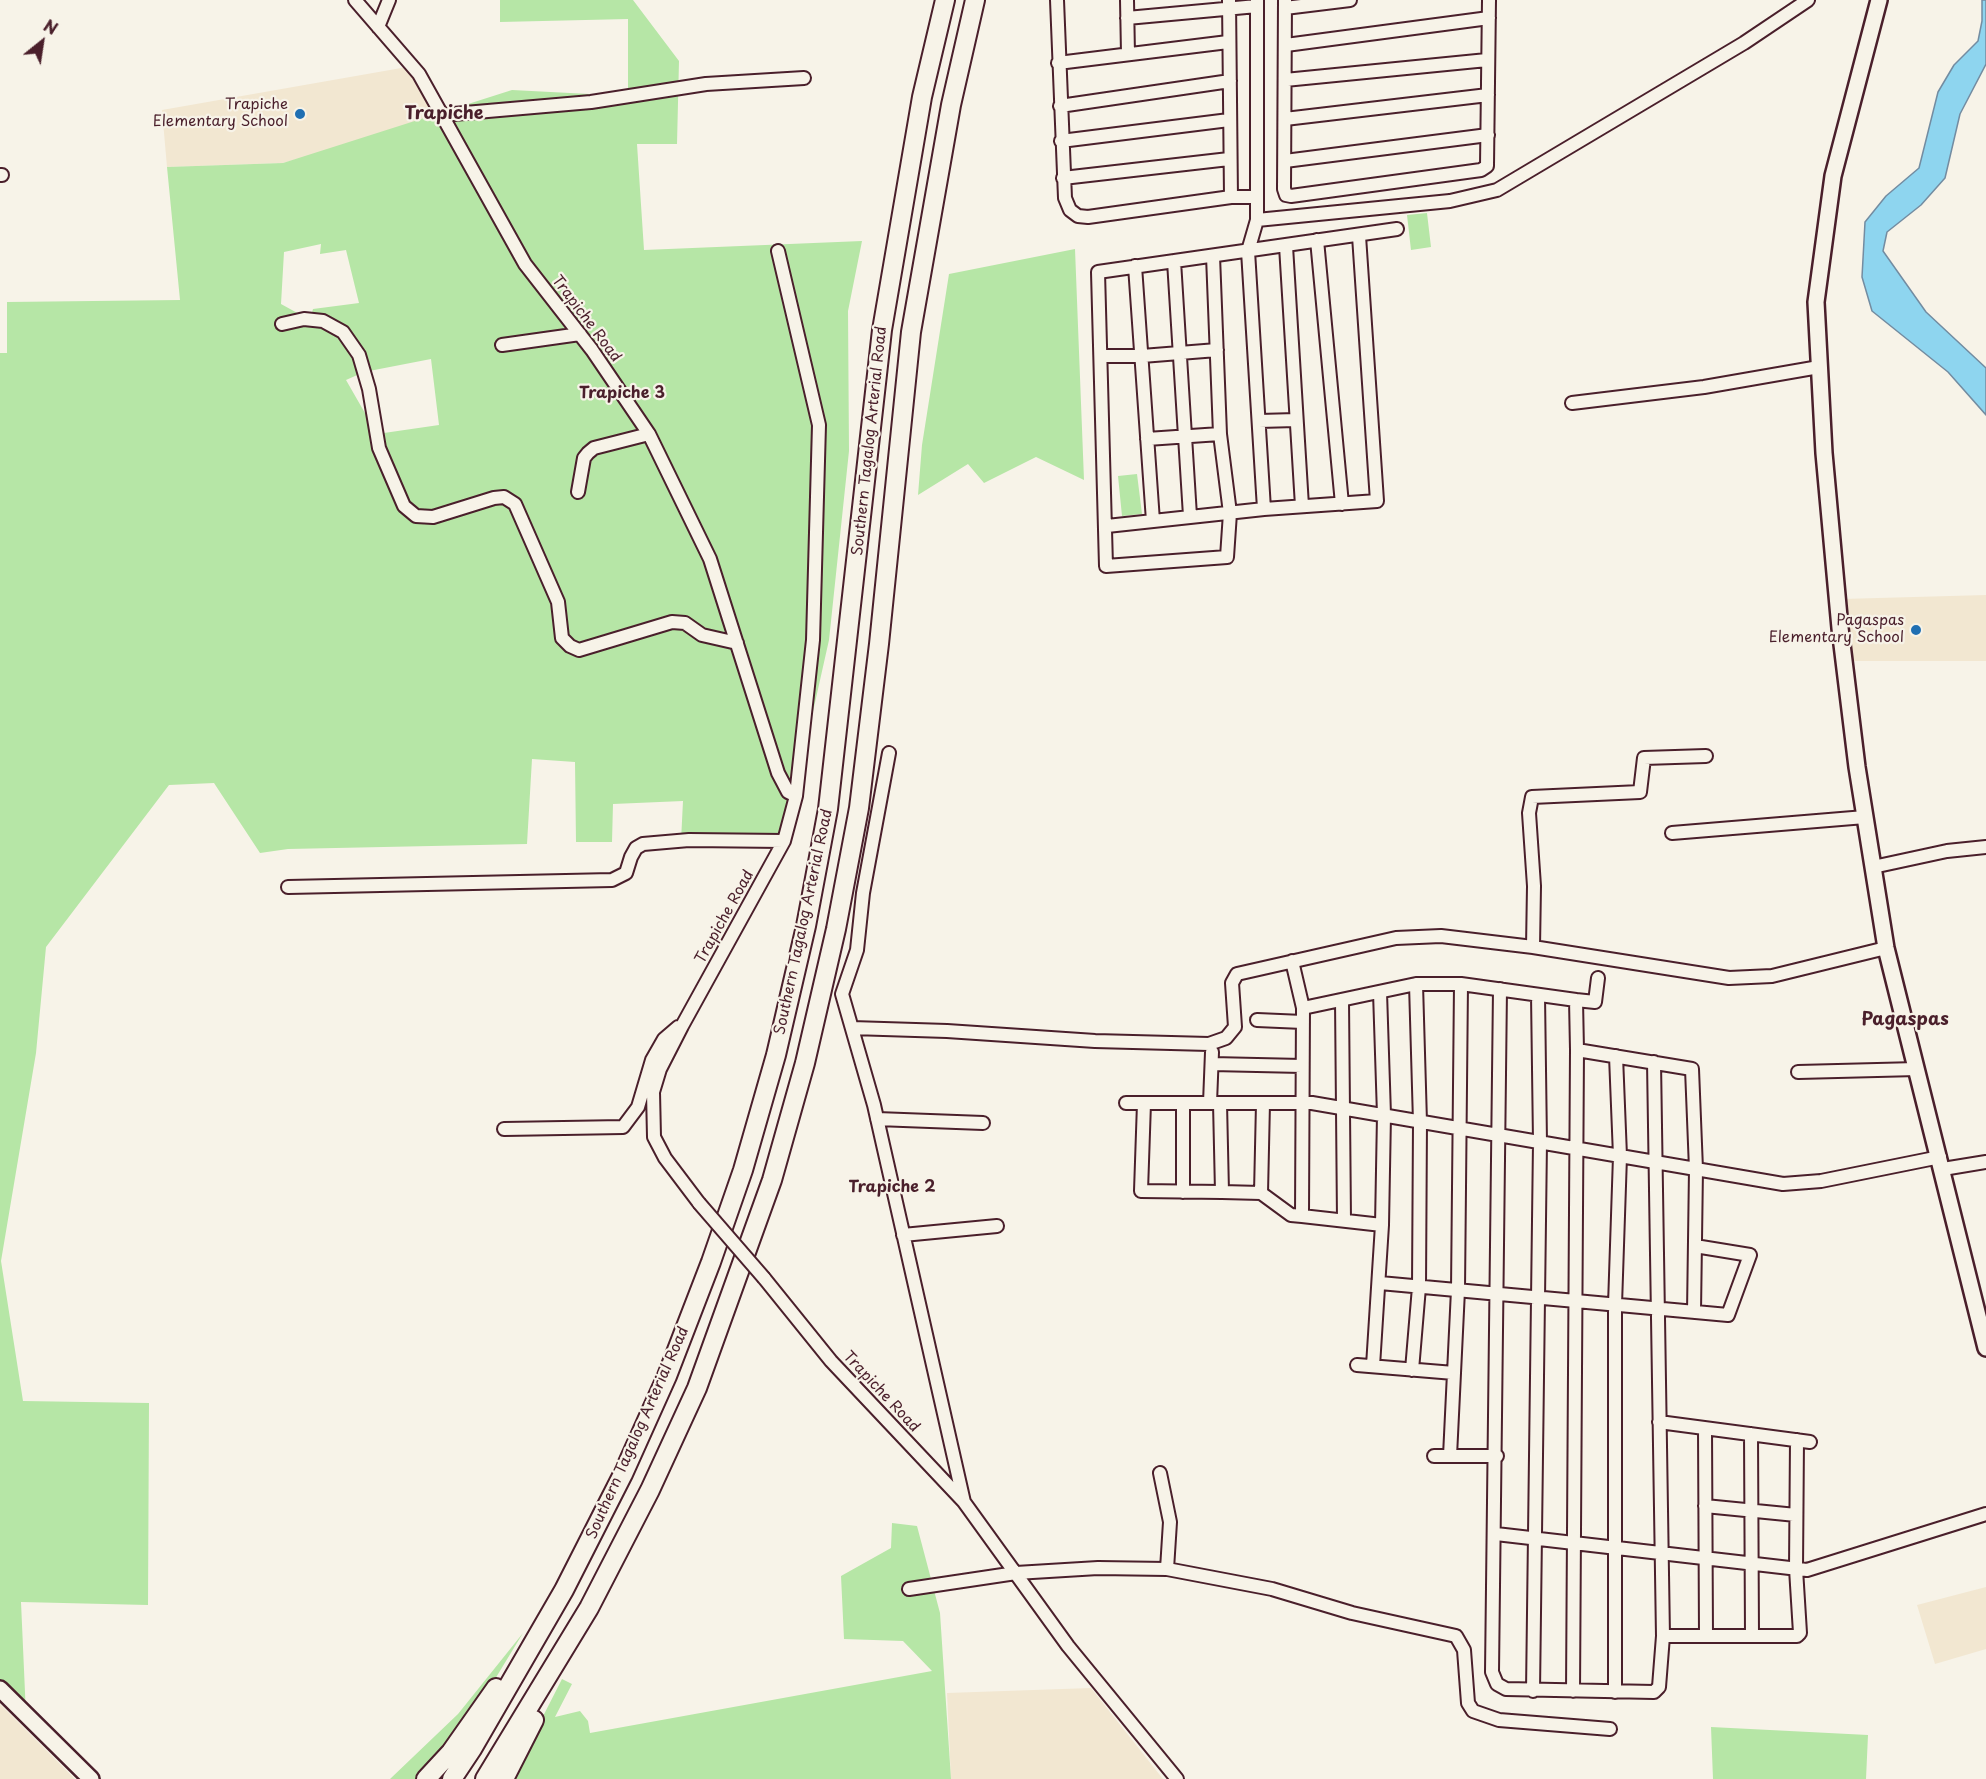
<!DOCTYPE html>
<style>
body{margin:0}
#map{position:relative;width:1986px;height:1779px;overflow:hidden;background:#f7f3e8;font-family:"Playpen Sans",sans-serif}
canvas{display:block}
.north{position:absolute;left:12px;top:12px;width:60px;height:60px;-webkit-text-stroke:4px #f7f3e8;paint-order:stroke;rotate:30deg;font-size:16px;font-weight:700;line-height:24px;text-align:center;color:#4a1f2b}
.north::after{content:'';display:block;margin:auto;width:21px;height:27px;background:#4a1f2b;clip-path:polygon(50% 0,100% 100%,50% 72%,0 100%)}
</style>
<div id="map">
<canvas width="1986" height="1779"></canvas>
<div class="north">N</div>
</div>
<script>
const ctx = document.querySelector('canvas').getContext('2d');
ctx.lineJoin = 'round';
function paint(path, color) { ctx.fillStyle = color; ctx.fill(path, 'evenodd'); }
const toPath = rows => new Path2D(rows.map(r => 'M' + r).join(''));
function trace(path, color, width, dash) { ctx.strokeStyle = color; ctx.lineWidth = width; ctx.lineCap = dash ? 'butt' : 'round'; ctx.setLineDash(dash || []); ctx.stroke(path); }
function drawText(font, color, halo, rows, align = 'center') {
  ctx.font = font + ' "Playpen Sans",sans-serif'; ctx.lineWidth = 4.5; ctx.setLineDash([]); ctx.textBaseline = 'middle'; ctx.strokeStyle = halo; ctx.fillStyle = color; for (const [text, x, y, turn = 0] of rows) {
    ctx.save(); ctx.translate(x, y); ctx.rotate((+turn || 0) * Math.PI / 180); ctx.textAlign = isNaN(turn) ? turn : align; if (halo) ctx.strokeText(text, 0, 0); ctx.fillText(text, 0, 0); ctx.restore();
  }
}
const built = toPath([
 [407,67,440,119,283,163,167,167,162,110],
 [1986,595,1986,661,1848,661,1842,599],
 [1986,1587,1986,1649,1935,1664,1917,1605],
 [1091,1688,1163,1779,951,1779,947,1693],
 [0,1704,75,1779,0,1779]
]);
const green = toPath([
 [500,0,633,0,679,61,677,144,637,144,644,250,862,241,848,311,849,451,829,640,784,841,681,841,683,801,613,804,612,842,576,842,575,762,532,759,527,844,288,849,260,853,214,783,169,785,46,947,36,1053,1,1261,23,1401,149,1403,148,1605,21,1602,26,1715,0,1690,0,353,7,353,7,302,180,300,167,167,283,163,512,90,628,96,628,19,500,22],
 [321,244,320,254,346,250,359,303,313,309,310,320,281,304,284,252],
 [431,359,439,425,377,434,346,380,364,372],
 [1427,213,1431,247,1411,250,1407,215],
 [1075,249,1084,480,1036,457,984,483,968,464,918,495,922,445,949,274],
 [1137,474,1142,514,1122,516,1118,476],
 [892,1523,917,1526,940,1613,951,1779,511,1779,562,1679,572,1684,555,1717,580,1711,588,1721,590,1733,932,1671,903,1641,844,1639,841,1576,891,1548],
 [523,1633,475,1712,423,1773,416,1779,390,1779,458,1714],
 [1711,1727,1868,1735,1866,1779,1713,1779]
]);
const water = toPath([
 [1982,0,1986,0,1986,64,1960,114,1945,178,1921,205,1887,232,1883,251,1926,312,1986,368,1986,415,1948,372,1872,311,1862,277,1865,222,1886,196,1919,168,1938,92,1954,65,1978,41,1982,21,1982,0]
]);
const minor = toPath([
 [355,0,419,74,525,264,592,350,649,434,710,559,778,773,788,792,796,796,784,841,682,1026,660,1069,653,1092,654,1137,665,1158,699,1203],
 [1057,0,1065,198,1070,210,1078,216,1088,217,1231,197,1229,0],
 [1127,0,1128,54],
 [1257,0,1257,220,1248,251,1264,509],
 [1285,0,1284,189,1286,195,1291,196,1481,170,1487,166,1489,0],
 [1285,8,1350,0],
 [1127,18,1257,6],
 [378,27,389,0],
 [1286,45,1489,18],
 [1058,63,1228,42],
 [1285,80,1487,60],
 [1060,106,1230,81],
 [442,115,591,102,706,84,804,78],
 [1285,119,1488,95],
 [1061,141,1229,120],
 [1285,161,1488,135],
 [0,175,2,175],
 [1063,178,1229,159],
 [1231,197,1257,197],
 [1257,220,1450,201,1497,190,1744,43,1808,0],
 [1317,240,1342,504],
 [1286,246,1302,506],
 [778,251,819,425,813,640,796,796],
 [1213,256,1220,434],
 [1174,261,1190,516],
 [1135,266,1153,521],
 [282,324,304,319,323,321,343,332,359,355,369,389,379,448,404,506,416,516,433,517,494,498,504,497,515,504,558,602,562,638,570,646,579,650,672,622,685,623,702,635,737,643],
 [502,345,580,334],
 [1101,356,1142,356,1217,350],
 [1572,403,1704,387,1819,367],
 [1259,421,1296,420],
 [1147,439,1220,434,1230,513,1227,557,1106,566,1098,272,1397,229],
 [578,492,584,458,588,453,594,448,649,434],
 [1107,526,1264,509,1377,501,1359,236],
 [889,753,863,893,857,950,842,994,874,1105,964,1502],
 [1672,833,1865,817],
 [1873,867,1947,851,1986,847],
 [288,887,612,880,626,873,631,857,636,848,643,844,689,840,784,841],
 [1533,947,1534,886,1529,813,1532,797,1640,792,1644,758,1706,756],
 [1292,961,1303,1008],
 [1500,989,1492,1672,1497,1684,1506,1689,1654,1692,1659,1687,1663,1636,1654,1062],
 [1380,992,1384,1115,1382,1225],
 [1342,1000,1344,1220],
 [1576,1000,1595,1002,1598,978],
 [1257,1020,1303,1022],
 [852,1028,947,1031,1095,1041,1209,1044,1226,1038,1235,1027,1232,983,1237,974,1396,938,1441,936,1533,947,1729,978,1772,976,1886,948],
 [1212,1064,1302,1066],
 [1798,1072,1917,1069],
 [1126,1103,1312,1103,1783,1184,1821,1181,1940,1157],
 [1144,1103,1141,1191,1222,1192],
 [1183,1103,1183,1192],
 [1210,1103,1212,1052],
 [1220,1103,1222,1192,1261,1193,1291,1215,1302,1216],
 [877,1119,983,1123],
 [504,1129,623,1127,638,1107,652,1060,664,1039,678,1027],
 [1943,1169,1986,1162],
 [1261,1193,1263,1103],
 [903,1235,997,1226],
 [764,1278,831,1361,964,1502,1068,1646,1177,1779],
 [1380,1283,1728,1315,1750,1255,1695,1246],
 [1357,1365,1454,1373],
 [1373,1366,1382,1225,1302,1216,1303,1008,1416,984,1461,984,1576,1000,1577,1050,1692,1069,1696,1169,1694,1312],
 [1412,1370,1419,1287,1420,1122,1416,984],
 [1659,1422,1810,1442],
 [1705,1428,1706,1636],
 [1751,1434,1752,1636],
 [1434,1456,1497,1456],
 [1450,1456,1458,1290,1461,984],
 [1160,1473,1170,1522,1167,1569],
 [1705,1506,1796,1515],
 [1496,1534,1807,1570,1986,1514],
 [909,1589,1016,1573,1098,1568,1167,1569,1272,1589,1352,1613,1456,1636,1464,1650,1468,1703,1473,1711,1499,1720,1610,1729],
 [1663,1636,1797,1636,1800,1633,1796,1569,1797,1440],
 [1533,1691,1540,1142,1538,995],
 [1573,1691,1577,1050],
 [1615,1692,1615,1305,1620,1156,1616,1056]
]);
const major = toPath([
 [1879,0,1833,176,1816,302,1824,453,1840,628,1857,767,1886,948,1986,1348],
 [0,1689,91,1779]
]);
const highway = toPath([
 [426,1779,451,1752,496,1688],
 [452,1779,472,1749,564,1590,623,1474,667,1376,711,1262,743,1170,776,1055,806,926,828,809,882,330,922,97,945,0],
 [485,1779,589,1608,650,1490,697,1388,772,1180,805,1063,836,929,859,808,879,644,911,332,951,105,975,0],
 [504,1779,534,1720]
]);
const minorBridge = toPath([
 [699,1203,764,1278]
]);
const markers = [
 [300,114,6,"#1f6fb2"],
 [1916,630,6,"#1f6fb2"]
];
const poiNames = [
 ["Trapiche",288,105],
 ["Elementary School",288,122],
 ["Pagaspas",1904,621],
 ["Elementary School",1904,638]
];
const streetNames = [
 ["Trapiche Road",586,319,53],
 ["Southern Tagalog Arterial Road",870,441,-84],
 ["Trapiche Road",725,917,-61],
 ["Southern Tagalog Arterial Road",804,922,-78],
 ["Trapiche Road",881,1392,47],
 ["Southern Tagalog Arterial Road",638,1433,-66]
];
const neighbourhoodNames = [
 ["Trapiche 3",622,394],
 ["Trapiche 2",892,1188]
];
const quarterNames = [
 ["Trapiche",444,114],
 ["Pagaspas",1905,1020]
];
paint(built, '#f2e7d1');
paint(green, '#b6e6a6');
paint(water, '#8ed5ef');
trace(water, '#738ca1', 1.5);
trace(minor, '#4a1f2b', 16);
trace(major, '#4a1f2b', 20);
trace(highway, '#4a1f2b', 22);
trace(minor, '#f7f3e8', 12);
trace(major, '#f7f3e8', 15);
trace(highway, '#f7f3e8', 18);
trace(minorBridge, '#4a1f2b', 16, []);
trace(minorBridge, '#f7f3e8', 12);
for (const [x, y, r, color] of markers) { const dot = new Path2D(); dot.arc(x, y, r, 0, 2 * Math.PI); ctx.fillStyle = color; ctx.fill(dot); trace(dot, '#f7f3e8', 2); }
drawText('15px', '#4a1f2b', '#f7f3e8', poiNames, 'right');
drawText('15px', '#4a1f2b', '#f7f3e8', streetNames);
drawText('bold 16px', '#4a1f2b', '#f7f3e8', neighbourhoodNames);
drawText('bold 18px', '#4a1f2b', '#f7f3e8', quarterNames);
</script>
